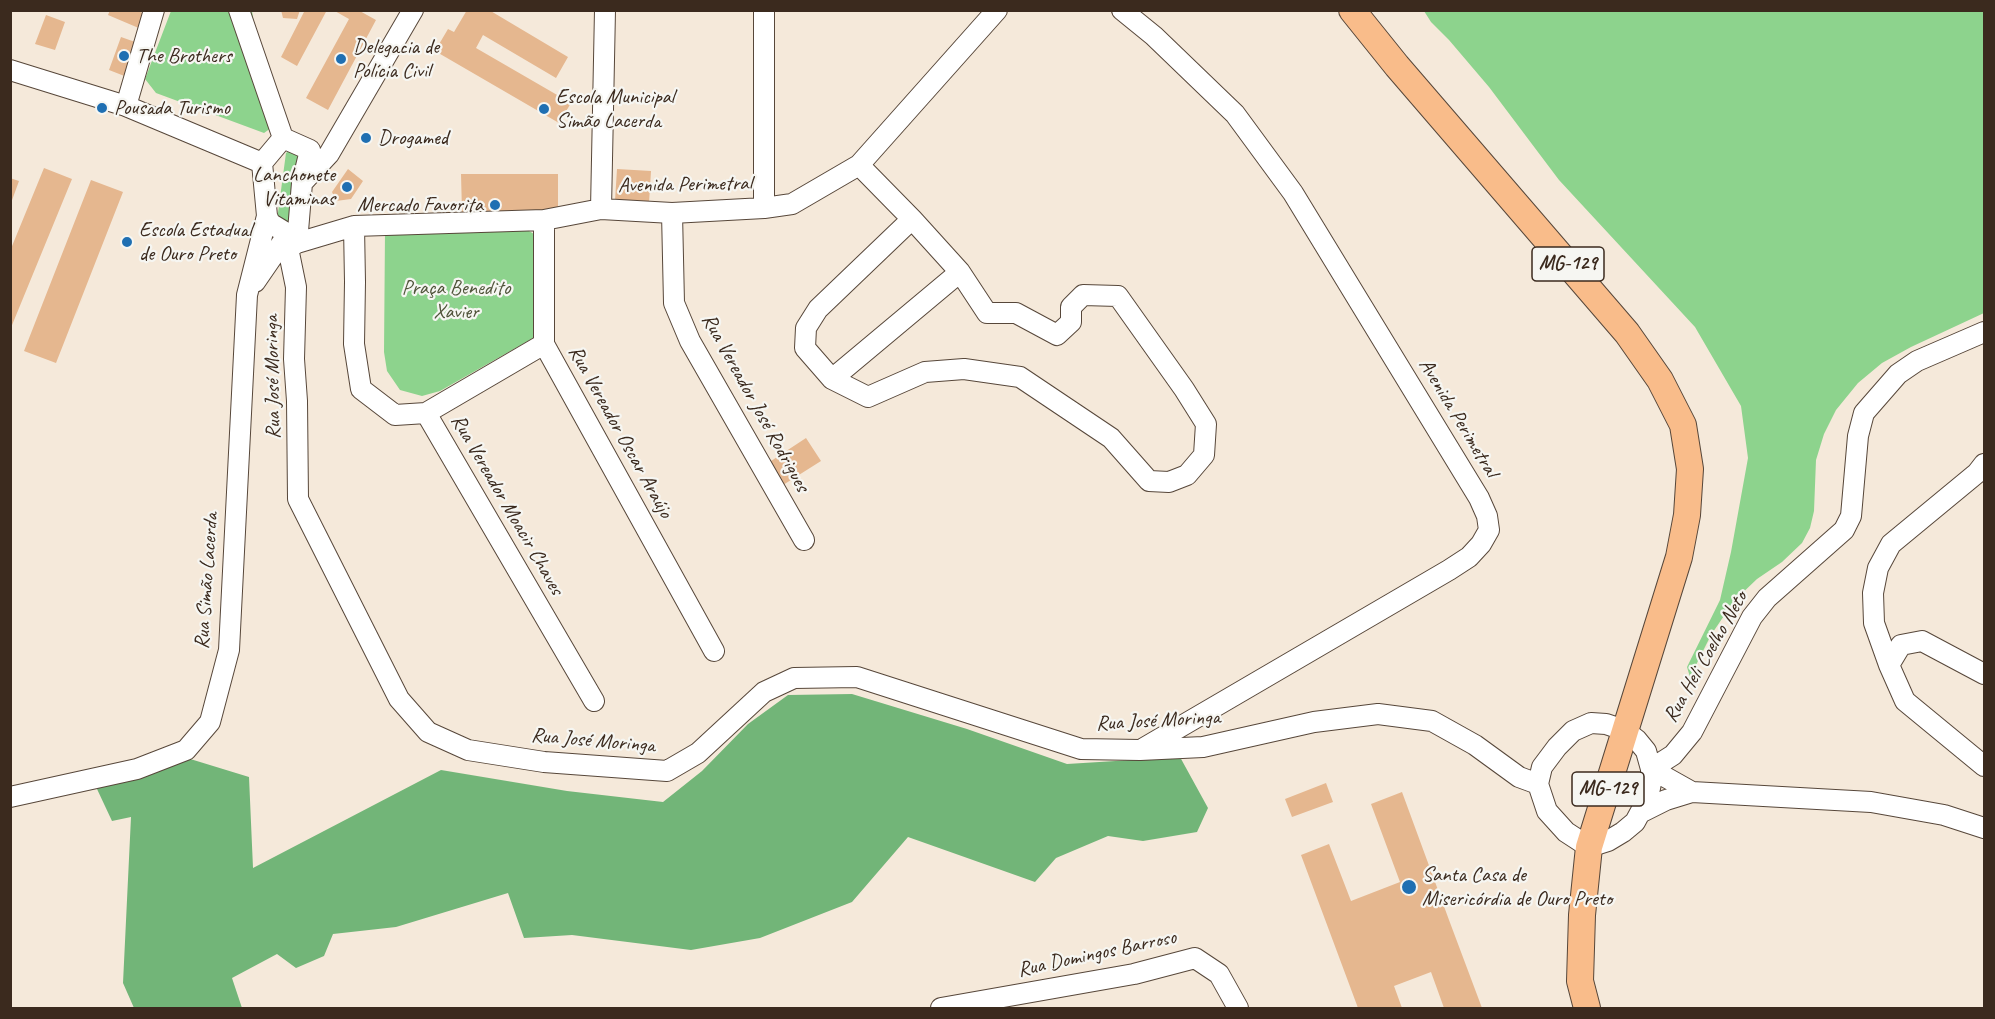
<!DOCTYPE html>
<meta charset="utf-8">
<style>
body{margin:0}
#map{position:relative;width:1995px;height:1019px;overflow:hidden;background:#f5e9da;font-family:Caveat,sans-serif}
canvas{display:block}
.frame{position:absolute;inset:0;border:12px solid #3b2a1e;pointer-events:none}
</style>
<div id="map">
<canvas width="1995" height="1019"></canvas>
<div class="frame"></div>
</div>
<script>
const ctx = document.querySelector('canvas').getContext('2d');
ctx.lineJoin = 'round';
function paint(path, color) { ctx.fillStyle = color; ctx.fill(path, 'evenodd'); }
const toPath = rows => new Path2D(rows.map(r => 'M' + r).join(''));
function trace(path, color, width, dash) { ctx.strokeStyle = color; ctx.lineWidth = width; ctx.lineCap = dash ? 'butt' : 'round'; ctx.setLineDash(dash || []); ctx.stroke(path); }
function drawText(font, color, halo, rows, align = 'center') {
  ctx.font = font + ' Caveat,sans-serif'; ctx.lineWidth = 4.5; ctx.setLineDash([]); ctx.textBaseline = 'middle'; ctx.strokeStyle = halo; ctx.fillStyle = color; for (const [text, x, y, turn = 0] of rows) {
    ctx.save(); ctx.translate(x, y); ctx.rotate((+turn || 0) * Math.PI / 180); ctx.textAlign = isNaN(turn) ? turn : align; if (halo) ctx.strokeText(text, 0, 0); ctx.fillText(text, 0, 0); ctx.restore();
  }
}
const green = toPath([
 [171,11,252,11,271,128,264,133,156,93,145,79],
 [1424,11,1984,11,1984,313,1911,347,1882,363,1858,383,1836,410,1824,434,1816,460,1814,511,1810,528,1802,543,1782,562,1757,579,1734,601,1711,635,1690,677,1687,667,1720,600,1731,552,1748,458,1741,406,1695,327,1559,180,1489,87,1449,40,1431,22],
 [290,150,303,152,294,227,277,220,286,153],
 [394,227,529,231,534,234,537,330,535,337,440,391,422,396,400,390,387,371,384,352,385,232]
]);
const forest = toPath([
 [852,694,967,729,1067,764,1180,757,1208,808,1197,832,1143,841,1108,836,1056,858,1035,882,908,837,852,902,760,938,691,950,572,935,524,938,508,893,396,927,333,934,324,956,296,968,277,954,232,978,242,1008,134,1008,123,983,131,817,112,821,97,789,108,773,187,758,249,777,253,868,441,770,567,791,663,802,702,771,748,724,788,695]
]);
const building = toPath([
 [110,10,136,10,147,15,141,29,108,15],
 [281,10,300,10,297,19,283,18],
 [305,10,327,10,297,66,281,57],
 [333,10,358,10,376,20,328,110,306,98,349,19],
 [467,10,489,10,568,57,556,78,483,35,476,48,571,103,559,123,435,51,448,29,454,32],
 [46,15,65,22,55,50,35,44],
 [121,37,138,43,127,77,109,70],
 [44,168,72,179,10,330,10,251],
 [348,169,363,181,351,199,336,201,332,192],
 [617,169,651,171,649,203,615,201],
 [461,174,558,174,558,212,462,212],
 [10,178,19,181,11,203,10,203],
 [91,180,123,192,56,363,24,351],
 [806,438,821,461,783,485,768,463],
 [1326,783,1333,802,1292,817,1285,799],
 [1402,792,1449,920,1482,1008,1444,1008,1431,972,1394,986,1402,1008,1358,1008,1301,855,1329,844,1351,901,1400,882,1371,804]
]);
const minor = toPath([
 [239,10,283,138],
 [764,10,764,208],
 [1122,10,1154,36,1235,114,1293,193,1479,498,1487,516,1489,530,1481,544,1469,557,1449,570,1144,748],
 [10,70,126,106,262,163],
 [126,106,154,10],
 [859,165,912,219,818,309,806,328,805,348,832,379,868,397,925,372,964,369,1020,377,1111,438,1149,481,1169,482,1187,475,1204,455,1206,424,1184,389,1118,296,1083,295,1071,307,1071,322,1057,335,1016,313,987,313,960,272,912,219],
 [303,182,329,154,413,10],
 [601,209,605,10],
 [672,213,674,303,690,341,804,540],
 [544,220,544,344,714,651],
 [354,226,355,282,354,344,361,389,395,415,426,413,594,701],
 [297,243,354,226,544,220,601,209,672,213,764,208,792,204,859,165,997,10],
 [288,248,297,243,302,183,310,150,283,138,262,163,267,216,270,223,288,234,288,248,296,287,294,359,297,401,298,499,399,699,428,732,468,750,544,762,667,771,698,753,764,692,794,678,857,677,1081,749,1140,750,1203,747,1314,722,1378,714,1432,721,1475,745,1519,777,1538,784],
 [255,282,288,234],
 [832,379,960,272],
 [426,413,544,344],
 [1984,464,1977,473,1891,544,1878,568,1873,593,1874,623,1889,665,1905,701,1984,766],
 [1889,665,1901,645,1922,641,1984,674],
 [1591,723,1606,724,1624,730,1637,740,1646,751,1651,769,1651,783,1648,798,1635,822,1623,832,1608,841,1589,847,1566,832,1547,811,1538,784,1542,767,1557,747,1573,731,1591,723],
 [1692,792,1651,769,1673,755,1692,732,1752,617,1767,598,1844,530,1851,516,1858,436,1864,413,1898,374,1917,361,1984,332],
 [10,797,137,769,186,750,210,722,229,650,247,295,267,216],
 [1642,812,1666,800,1692,792,1871,802,1944,815,1984,828],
 [941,1008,1134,974,1195,958,1219,974,1238,1008]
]);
const major = toPath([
 [1352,10,1397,66,1627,333,1660,380,1683,425,1690,469,1687,515,1679,557,1589,847,1582,915,1580,981,1587,1008]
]);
const markers = [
 [124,56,6,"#1f6fb2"],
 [341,59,6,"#1f6fb2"],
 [102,108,6,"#1f6fb2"],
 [544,109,6,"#1f6fb2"],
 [366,138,6,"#1f6fb2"],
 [347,187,6,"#1f6fb2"],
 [495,205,6,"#1f6fb2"],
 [127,242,6,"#1f6fb2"],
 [1409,887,8,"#1f6fb2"]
];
const shields = [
 [1568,264,72],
 [1608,789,72]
];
const shieldNames = [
 ["MG-129",1568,264],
 ["MG-129",1608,789]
];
const poiNames = [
 ["Delegacia de",353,47],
 ["Polícia Civil",353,71],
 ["The Brothers",136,56],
 ["Escola Municipal",556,97],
 ["Simão Lacerda",556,121],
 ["Pousada Turismo",114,108],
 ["Drogamed",378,138],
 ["Lanchonete",335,175,"right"],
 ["Vitaminas",335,199,"right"],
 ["Mercado Favorita",483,205,"right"],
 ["Escola Estadual",139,230],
 ["de Ouro Preto",139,254],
 ["Santa Casa de",1422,875],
 ["Misericórdia de Ouro Preto",1422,899]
];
const streetNames = [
 ["Avenida Perimetral",685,185,-1],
 ["Rua José Moringa",273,377,-91],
 ["Rua Vereador José Rodrigues",755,403,61],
 ["Avenida Perimetral",1458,418,59],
 ["Rua Vereador Oscar Araújo",620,432,61],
 ["Rua Vereador Moacir Chaves",507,505,60],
 ["Rua Simão Lacerda",207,581,-86],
 ["Rua Heli Coelho Neto",1706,657,-60],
 ["Rua José Moringa",1158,721,-3],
 ["Rua José Moringa",593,741,5],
 ["Rua Domingos Barroso",1097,954,-12]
];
const parkNames = [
 ["Praça Benedito",456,288],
 ["Xavier",456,312]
];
paint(green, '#8dd38d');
paint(forest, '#72b578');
paint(building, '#e5b78f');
trace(minor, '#57473a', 22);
trace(major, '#57473a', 28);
trace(minor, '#fff', 20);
trace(major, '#f9bc8a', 26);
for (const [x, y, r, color] of markers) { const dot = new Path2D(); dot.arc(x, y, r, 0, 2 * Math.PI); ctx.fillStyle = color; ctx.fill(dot); trace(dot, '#f6f6f2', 2); }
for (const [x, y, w] of shields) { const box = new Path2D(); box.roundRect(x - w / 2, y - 17, w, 34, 4.5); ctx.fillStyle = '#f6f6f2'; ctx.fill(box); trace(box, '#3b2a1e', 1.5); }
drawText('bold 20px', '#3b2a1e', null, shieldNames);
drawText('21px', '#3b2a1e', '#f6f6f2', poiNames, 'left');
drawText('21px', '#3b2a1e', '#f6f6f2', streetNames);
drawText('21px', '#50543a', '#f6f6f2', parkNames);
</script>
